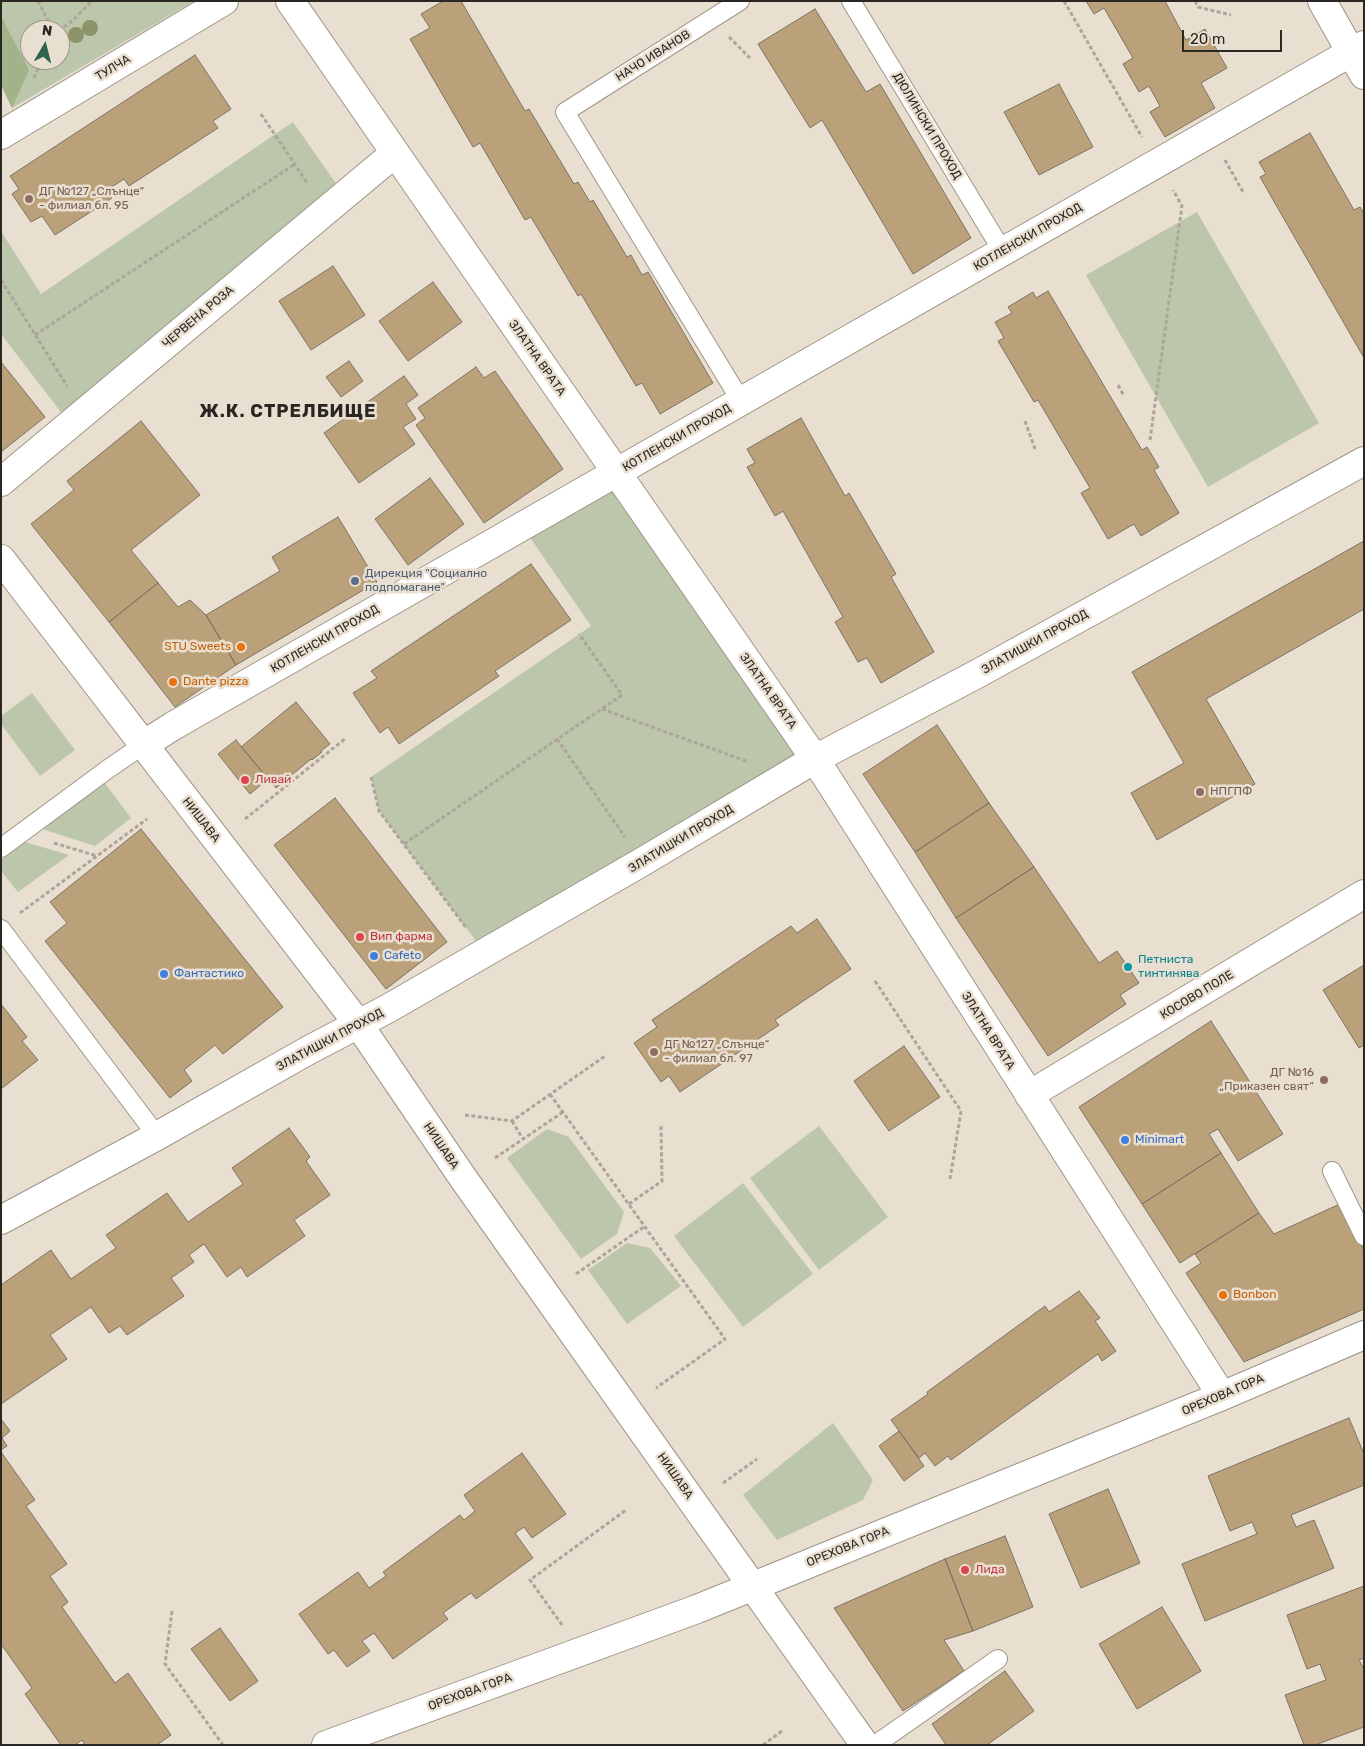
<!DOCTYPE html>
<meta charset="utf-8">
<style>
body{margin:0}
#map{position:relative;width:1365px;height:1746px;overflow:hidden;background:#e9dfd0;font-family:Rubik,sans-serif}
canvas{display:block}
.frame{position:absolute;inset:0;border:2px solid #2a2621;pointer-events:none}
.north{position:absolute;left:20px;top:20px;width:50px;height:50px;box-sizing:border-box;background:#e9dfd0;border:1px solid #9d958a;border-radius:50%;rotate:8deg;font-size:14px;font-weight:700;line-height:20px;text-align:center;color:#2a2621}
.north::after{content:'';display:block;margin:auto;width:18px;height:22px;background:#2e644b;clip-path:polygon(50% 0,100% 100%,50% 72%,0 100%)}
.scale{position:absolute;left:1182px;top:30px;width:100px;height:22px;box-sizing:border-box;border:2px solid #2a2621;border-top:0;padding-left:6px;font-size:15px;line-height:18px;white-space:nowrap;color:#2a2621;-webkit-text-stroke:4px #e9dfd0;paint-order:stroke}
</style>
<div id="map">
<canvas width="1365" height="1746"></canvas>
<div class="frame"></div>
<div class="north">N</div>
<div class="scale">20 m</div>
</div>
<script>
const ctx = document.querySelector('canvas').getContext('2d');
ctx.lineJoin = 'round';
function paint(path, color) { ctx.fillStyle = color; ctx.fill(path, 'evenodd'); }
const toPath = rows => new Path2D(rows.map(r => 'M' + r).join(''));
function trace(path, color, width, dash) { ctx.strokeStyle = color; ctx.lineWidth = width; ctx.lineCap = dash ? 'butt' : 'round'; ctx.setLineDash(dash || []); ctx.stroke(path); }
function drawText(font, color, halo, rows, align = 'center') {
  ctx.font = font + ' Rubik,sans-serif'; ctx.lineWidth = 5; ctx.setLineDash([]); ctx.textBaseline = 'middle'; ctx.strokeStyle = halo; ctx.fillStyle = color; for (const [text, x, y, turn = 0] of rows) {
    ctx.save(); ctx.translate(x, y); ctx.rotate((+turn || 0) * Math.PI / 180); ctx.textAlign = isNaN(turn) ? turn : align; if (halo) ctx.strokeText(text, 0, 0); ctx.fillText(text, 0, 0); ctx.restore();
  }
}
const green = toPath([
 [1,1,194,1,12,108,1,85],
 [30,30,60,30,60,60,30,60],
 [293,122,344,195,70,424,1,334,1,231,41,294],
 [1197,212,1319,423,1208,487,1086,275],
 [616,472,815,759,485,953,379,811,371,777,591,626,522,526],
 [32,693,75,750,40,776,1,724,1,716],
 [104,782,131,818,95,846,42,829],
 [25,842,69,855,18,892,1,871,1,860],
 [819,1126,888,1217,819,1270,750,1178],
 [547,1129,569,1137,624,1212,617,1234,581,1259,507,1158],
 [743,1183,813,1274,743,1327,674,1236],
 [627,1243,650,1248,681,1286,627,1324,588,1270],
 [833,1423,873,1480,863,1500,777,1540,743,1495]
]);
const forest = toPath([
 [1,16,29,70,12,108,1,85]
]);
const building = toPath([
 [443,1,461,1,525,111,529,109,574,184,578,182,590,202,593,200,627,257,631,255,642,275,648,272,713,383,660,414,642,383,636,386,581,294,578,296,531,217,525,220,480,143,473,147,410,39,430,28,421,14,443,1],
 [1086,1,1165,1,1186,40,1205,29,1227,68,1201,83,1215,108,1165,137,1150,112,1160,106,1149,86,1139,92,1123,64,1133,58,1104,8,1094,14,1086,1],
 [815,9,866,92,880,84,971,238,913,274,822,120,810,128,758,44,815,9],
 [195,55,231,109,213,121,218,128,129,186,124,179,107,190,112,198,55,235,42,216,31,222,12,194,19,189,10,176,195,55],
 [1059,84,1093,147,1039,175,1004,112,1059,84],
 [1310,133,1354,210,1360,207,1364,214,1364,358,1260,177,1266,174,1259,162,1310,133],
 [333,266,365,315,311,350,279,301,333,266],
 [433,282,462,322,408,361,379,321,433,282],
 [1048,291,1142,450,1147,447,1159,467,1154,470,1179,513,1141,536,1134,524,1108,539,1081,493,1090,488,1038,400,1034,402,998,341,1004,338,995,322,1012,313,1008,307,1033,292,1036,298,1048,291],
 [349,361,363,381,341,397,326,377,349,361],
 [1,362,45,417,1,452,1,362],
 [476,367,484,378,495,371,563,469,484,523,416,425,425,418,418,408,476,367],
 [404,376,418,395,406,404,416,419,403,427,415,444,359,483,324,433,404,376],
 [801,418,845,496,849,493,896,574,891,577,934,652,881,683,867,658,858,662,835,622,843,617,783,511,775,516,747,467,755,463,747,449,801,418],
 [141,421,200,495,131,550,158,583,109,622,31,524,74,490,67,481,141,421],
 [430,478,464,524,408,565,375,519,430,478],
 [338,517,377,582,236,665,206,615,280,571,272,557,338,517],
 [1364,541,1364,609,1206,699,1255,784,1157,840,1131,793,1184,763,1132,672,1364,541],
 [531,564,571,620,495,671,499,676,399,744,388,727,380,733,353,693,377,678,371,671,531,564],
 [158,583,178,607,190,600,206,615,236,665,175,707,109,622,158,583],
 [296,702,330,744,321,751,322,752,312,760,311,759,276,788,241,747,296,702],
 [937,725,989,803,915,852,863,774,937,725],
 [236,740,268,779,250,794,218,754,236,740],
 [335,798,447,942,386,989,274,845,335,798],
 [989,803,1034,867,956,918,915,852,989,803],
 [141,829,283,1007,223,1054,215,1045,184,1070,192,1081,170,1098,45,941,67,923,50,902,141,829],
 [1034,867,1099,963,1117,951,1139,983,1120,995,1126,1004,1048,1056,956,918,1034,867],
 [817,919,851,969,775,1020,779,1025,680,1092,669,1076,661,1082,634,1043,657,1027,652,1020,791,926,797,933,817,919],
 [1364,965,1364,1045,1359,1048,1323,990,1364,965],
 [1,1004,27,1037,22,1041,38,1060,1,1089,1,1004],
 [1211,1021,1283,1134,1238,1161,1218,1129,1209,1134,1221,1153,1142,1204,1079,1107,1211,1021],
 [904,1046,940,1097,889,1131,854,1081,904,1046],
 [289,1128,310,1157,306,1161,330,1195,294,1220,305,1236,247,1277,241,1267,227,1277,204,1244,189,1255,194,1262,171,1278,184,1296,127,1335,120,1326,109,1333,91,1307,50,1335,67,1359,1,1404,1,1285,51,1250,71,1279,116,1248,106,1235,167,1193,188,1222,243,1184,232,1168,289,1128],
 [1221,1153,1259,1213,1180,1263,1142,1204,1221,1153],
 [1342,1203,1364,1251,1364,1309,1244,1362,1186,1273,1201,1263,1195,1254,1259,1213,1274,1234,1342,1203],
 [1079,1291,1100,1318,1095,1321,1116,1351,1102,1361,1098,1354,951,1460,948,1456,935,1466,925,1453,919,1458,891,1420,928,1394,927,1392,1045,1306,1049,1312,1079,1291],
 [1349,1418,1364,1454,1364,1485,1291,1515,1296,1527,1314,1520,1334,1568,1205,1621,1182,1564,1257,1534,1252,1522,1230,1531,1208,1476,1349,1418],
 [1,1419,10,1431,2,1438,7,1446,1,1450,1,1419],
 [899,1431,924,1466,904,1481,879,1446,899,1431],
 [1,1452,35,1500,26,1506,67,1564,50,1576,68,1602,62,1607,115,1683,128,1673,171,1735,157,1745,85,1745,82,1740,75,1745,61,1745,25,1694,32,1688,1,1644,1,1452],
 [522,1453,566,1514,532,1538,524,1527,515,1533,533,1558,476,1599,471,1593,443,1613,448,1619,393,1659,374,1633,362,1641,370,1651,347,1667,334,1650,328,1654,299,1614,358,1572,369,1588,386,1576,383,1572,460,1515,464,1520,475,1511,464,1495,522,1453],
 [1108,1489,1140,1563,1081,1588,1049,1514,1108,1489],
 [1005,1536,1033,1607,973,1631,945,1559,1005,1536],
 [945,1559,973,1631,944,1640,964,1671,903,1711,834,1608,945,1559],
 [1364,1586,1364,1658,1359,1660,1364,1669,1364,1727,1315,1745,1304,1745,1285,1695,1326,1680,1320,1664,1307,1669,1287,1615,1364,1586],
 [1162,1607,1201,1671,1137,1709,1099,1644,1162,1607],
 [220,1628,258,1681,230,1701,191,1649,220,1628],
 [1005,1671,1034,1711,987,1745,946,1745,932,1724,1005,1671]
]);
const path = toPath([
 [38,1,53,30],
 [1064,1,1142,137],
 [1195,1,1198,7,1231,15],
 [58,30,69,24,92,1],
 [729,37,750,58],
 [34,78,42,60],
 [261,114,308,184],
 [1225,160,1243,192],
 [1,280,67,386],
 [35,335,295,164],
 [1118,385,1124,396],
 [1025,421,1035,449],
 [1150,440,1182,206,1173,190],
 [602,709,749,762],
 [557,739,625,837],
 [371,777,379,811,467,929],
 [245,819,346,738],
 [54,843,97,856],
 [404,844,622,695,579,634],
 [20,913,147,819],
 [875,981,961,1111,950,1179],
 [550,1094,725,1339,656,1388],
 [465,1115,512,1121,605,1056],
 [512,1121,523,1139],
 [495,1158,563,1112],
 [629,1204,662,1181,661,1126],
 [576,1274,645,1226],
 [723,1483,757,1459],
 [172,1611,165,1664,223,1745],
 [562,1625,530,1580,626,1510],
 [763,1745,782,1731]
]);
const lane = toPath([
 [740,1,565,112,741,401],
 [851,1,1003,252],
 [1,848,108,769,143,745],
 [1,929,157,1136],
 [1332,1171,1364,1236],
 [875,1745,998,1659]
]);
const street = toPath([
 [290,1,815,759,1222,1396],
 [1322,1,1364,75],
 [1,135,224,1],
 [1,482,395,153],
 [143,745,173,726,1364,45],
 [1029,1095,1364,894],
 [1,1220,157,1136,309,1050,389,1008,642,862,815,759,977,674,1364,461],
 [326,1745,697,1609,1222,1396,1364,1335]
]);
const secondary = toPath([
 [1,559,359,1025,463,1178,865,1745]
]);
const trees = [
 [90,28],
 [76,35]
];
const markers = [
 [29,199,5,"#8d6e63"],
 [355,581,5,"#5c6f8a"],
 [241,647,5,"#e8710a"],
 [173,682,5,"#e8710a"],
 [245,780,5,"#e0444e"],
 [1200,792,5,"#8d6e63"],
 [360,937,5,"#e0444e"],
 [374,956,5,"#3f7fe0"],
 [1128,967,5,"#0f9aa8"],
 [164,974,5,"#3f7fe0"],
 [654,1052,5,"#8d6e63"],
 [1324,1080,5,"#8d6e63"],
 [1125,1140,5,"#3f7fe0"],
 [1223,1295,5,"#e8710a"],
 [965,1570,5,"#e0444e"]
];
const streetNames = [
 ["НАЧО ИВАНОВ",653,56,-32],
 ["ТУЛЧА",113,68,-31],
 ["ДЮЛИНСКИ ПРОХОД",927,126,59],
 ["КОТЛЕНСКИ ПРОХОД",1028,237,-30],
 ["ЧЕРВЕНА РОЗА",198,317,-40],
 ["ЗЛАТНА ВРАТА",537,358,55],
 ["КОТЛЕНСКИ ПРОХОД",677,438,-30],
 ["КОТЛЕНСКИ ПРОХОД",325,639,-30],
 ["ЗЛАТИШКИ ПРОХОД",1035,642,-29],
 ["ЗЛАТНА ВРАТА",768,691,55],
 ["НИШАВА",201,820,52],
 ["ЗЛАТИШКИ ПРОХОД",681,839,-31],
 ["КОСОВО ПОЛЕ",1197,995,-31],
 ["ЗЛАТНА ВРАТА",988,1031,58],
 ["ЗЛАТИШКИ ПРОХОД",330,1040,-28],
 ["НИШАВА",441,1146,56],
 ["ОРЕХОВА ГОРА",1223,1395,-23],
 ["НИШАВА",675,1476,55],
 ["ОРЕХОВА ГОРА",848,1547,-22],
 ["ОРЕХОВА ГОРА",470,1692,-20]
];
const educationNames = [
 ["ДГ №127 „Слънце“",39,192],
 ["- филиал бл. 95",39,206],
 ["НПГПФ",1210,792],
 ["ДГ №127 „Слънце“",664,1045],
 ["- филиал бл. 97",664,1059],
 ["ДГ №16",1314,1073,"right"],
 ["„Приказен свят“",1314,1087,"right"]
];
const serviceNames = [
 ["Дирекция \"Социално",365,574],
 ["подпомагане\"",365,588]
];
const foodNames = [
 ["STU Sweets",231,647,"right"],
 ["Dante pizza",183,682],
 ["Bonbon",1233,1295]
];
const healthNames = [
 ["Ливай",255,780],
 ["Вип фарма",370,937],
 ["Лида",975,1570]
];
const shopNames = [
 ["Cafeto",384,956],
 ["Фантастико",174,974],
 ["Minimart",1135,1140]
];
const cultureNames = [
 ["Петниста",1138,960],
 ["тинтинява",1138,974]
];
const districtNames = [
 ["Ж.К. СТРЕЛБИЩЕ",288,412]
];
paint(green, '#bbc6ab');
paint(forest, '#a3b389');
paint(building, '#bba17a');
trace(building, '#7b7265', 1);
trace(lane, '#9e9587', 20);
trace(street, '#9e9587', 30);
trace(secondary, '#9e9587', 30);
trace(path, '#ada599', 3, [4, 2.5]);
trace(lane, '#fff', 18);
trace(street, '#fff', 28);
trace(secondary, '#fff', 28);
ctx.fillStyle = '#8d9369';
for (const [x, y] of trees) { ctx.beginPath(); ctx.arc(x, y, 8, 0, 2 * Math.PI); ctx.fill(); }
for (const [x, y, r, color] of markers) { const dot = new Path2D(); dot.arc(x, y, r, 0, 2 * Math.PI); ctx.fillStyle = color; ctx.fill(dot); trace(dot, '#e9dfd0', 2); }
drawText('12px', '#2a2621', '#e9dfd0', streetNames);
drawText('12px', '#785e54', '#e9dfd0', educationNames, 'left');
drawText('12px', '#4e5e75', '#e9dfd0', serviceNames, 'left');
drawText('12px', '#c56008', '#e9dfd0', foodNames, 'left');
drawText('12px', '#be3a42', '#e9dfd0', healthNames, 'left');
drawText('12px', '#366cbe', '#e9dfd0', shopNames, 'left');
drawText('12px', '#0d838f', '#e9dfd0', cultureNames, 'left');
ctx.letterSpacing = '1px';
drawText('bold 18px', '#2a2621', '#e9dfd0', districtNames);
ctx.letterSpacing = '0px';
</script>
